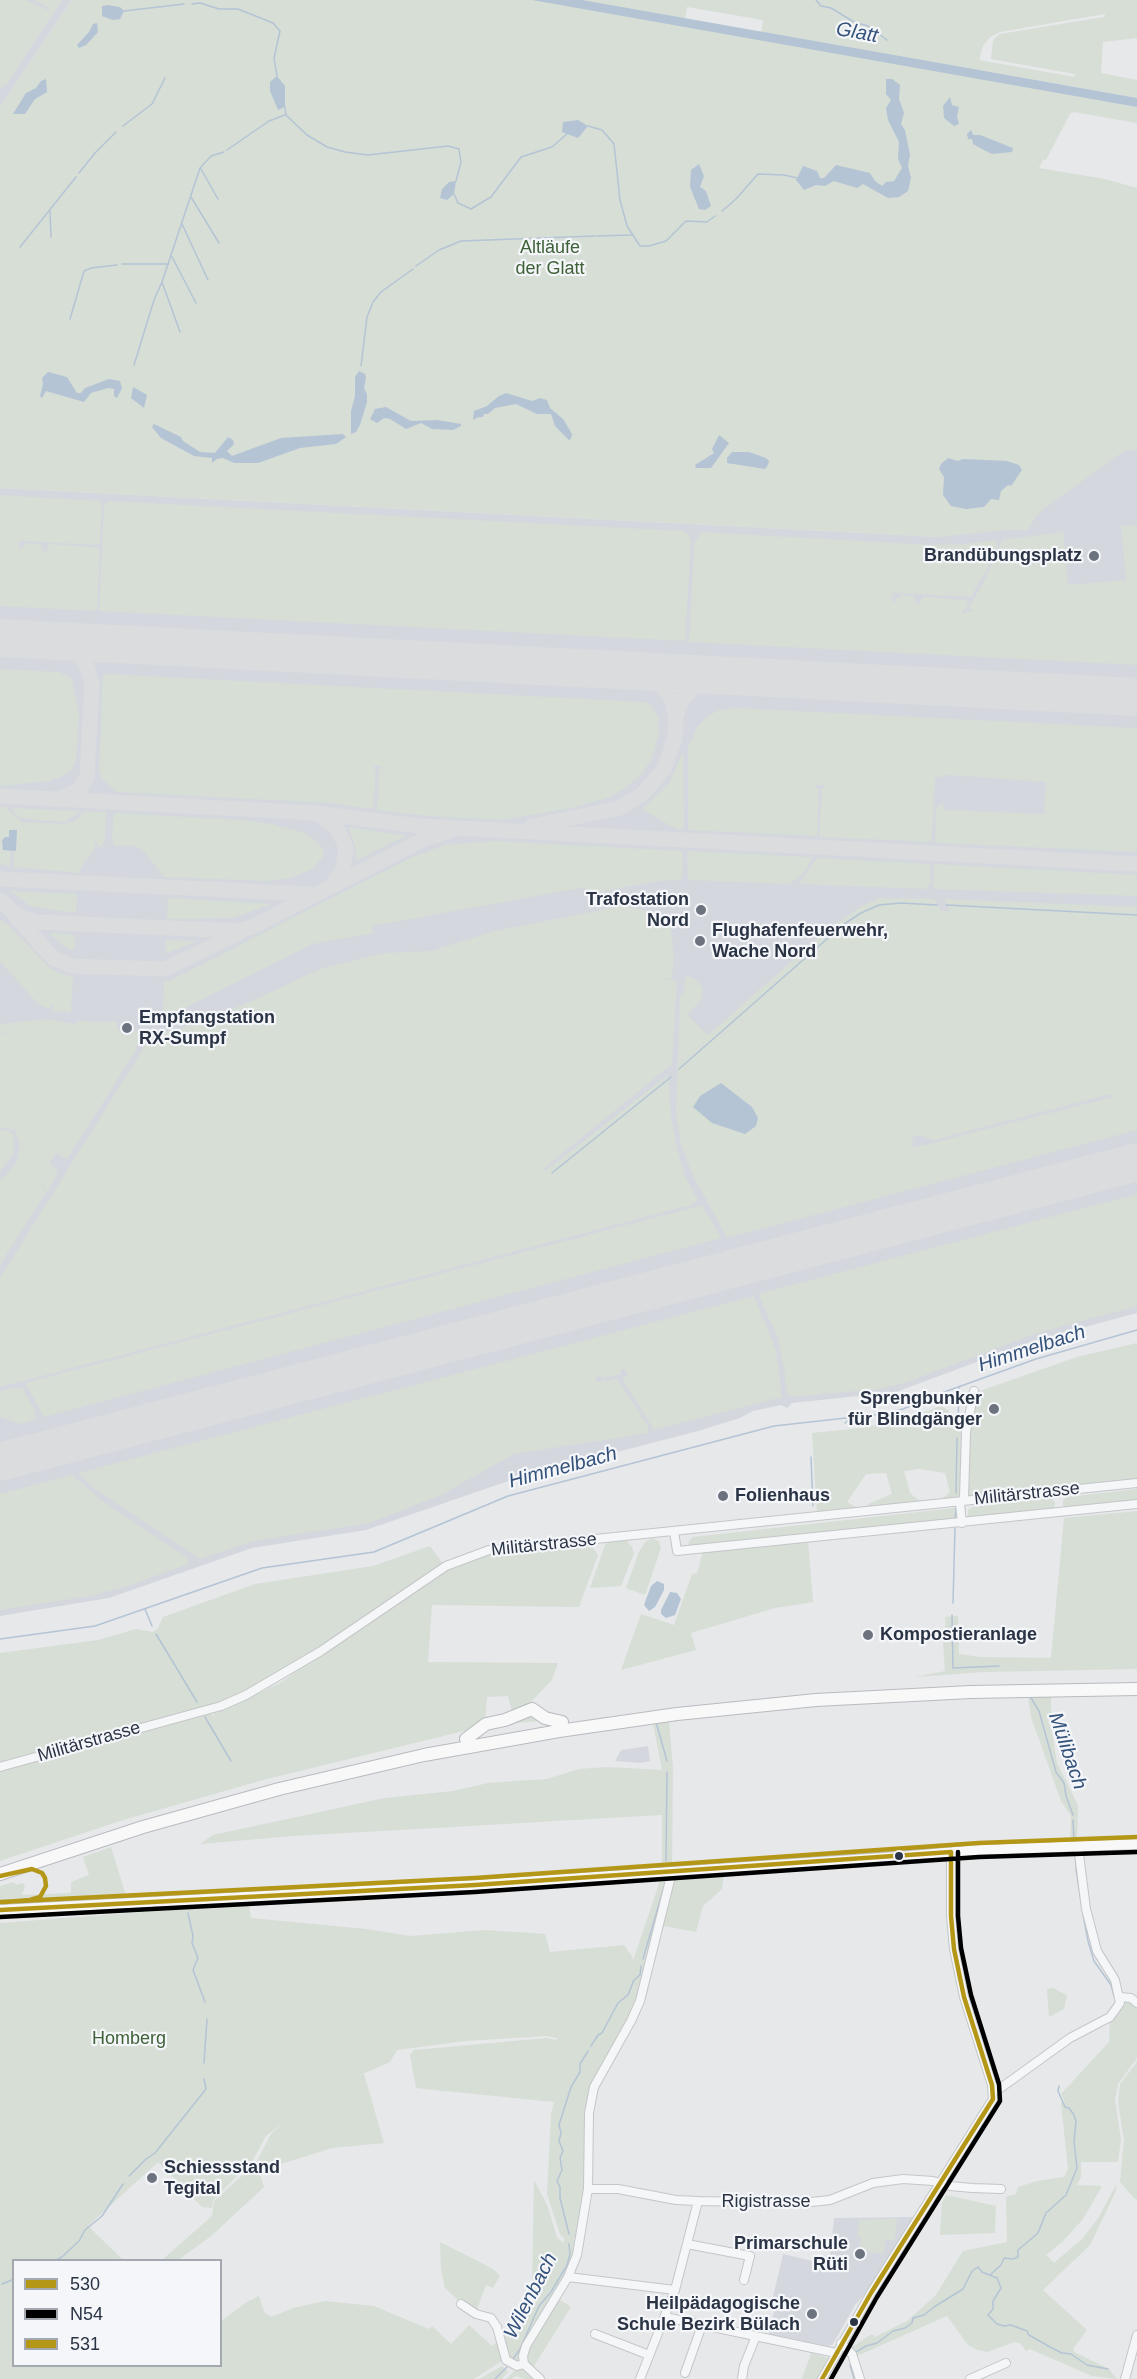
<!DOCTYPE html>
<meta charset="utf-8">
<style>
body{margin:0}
#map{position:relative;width:1137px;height:2379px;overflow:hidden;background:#e6e8ea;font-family:Arial,sans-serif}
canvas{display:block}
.legend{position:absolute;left:12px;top:2259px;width:210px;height:108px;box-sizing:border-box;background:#f4f6f9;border:2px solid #a4a8b1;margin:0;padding:8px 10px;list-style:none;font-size:18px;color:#2b3445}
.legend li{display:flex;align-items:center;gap:12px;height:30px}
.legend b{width:30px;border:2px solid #a4a8b1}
</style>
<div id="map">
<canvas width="1137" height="2379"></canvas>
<ul class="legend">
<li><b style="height:8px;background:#b59718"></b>530</li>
<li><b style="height:8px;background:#000"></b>N54</li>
<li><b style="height:8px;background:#b59718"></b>531</li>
</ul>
</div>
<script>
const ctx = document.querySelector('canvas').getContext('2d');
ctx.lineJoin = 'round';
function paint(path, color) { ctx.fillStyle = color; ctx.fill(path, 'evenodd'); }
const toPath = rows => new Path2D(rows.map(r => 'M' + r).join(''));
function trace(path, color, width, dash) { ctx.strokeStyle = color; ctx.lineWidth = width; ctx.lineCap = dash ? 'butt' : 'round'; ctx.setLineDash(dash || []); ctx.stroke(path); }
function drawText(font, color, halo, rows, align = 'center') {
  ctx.font = font + ' Arial,sans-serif'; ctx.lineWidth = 4.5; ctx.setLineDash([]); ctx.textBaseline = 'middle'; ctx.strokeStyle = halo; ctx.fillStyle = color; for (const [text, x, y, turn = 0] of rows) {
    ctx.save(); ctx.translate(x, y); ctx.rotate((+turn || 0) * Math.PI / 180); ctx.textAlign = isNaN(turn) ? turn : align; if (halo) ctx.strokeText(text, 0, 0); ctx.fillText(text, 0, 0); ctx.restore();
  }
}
const built = toPath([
 [0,0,72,0,0,107],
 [1137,437,1137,1313,1033,1341,896,1392,792,1403,787,1408,781,1405,753,1411,740,1418,698,1431,517,1478,366,1530,252,1548,109,1598,0,1616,0,488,939,537],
 [648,1746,650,1761,640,1763,615,1761,621,1750],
 [916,2217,866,2293,855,2305,833,2344,828,2346,769,2334,777,2298,773,2297,783,2254,816,2262,818,2255,830,2256,834,2218]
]);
const green = toPath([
 [0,0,26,0,48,10,49,8,33,0,62,0,6,85,0,88],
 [72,0,1137,0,1137,38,1103,42,1101,73,1137,80,1137,98,979,70,1081,96,1137,107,1137,123,1074,112,1070,114,1046,160,1043,160,1039,168,1105,179,1137,188,1137,450,1124,451,1046,507,1035,518,1028,530,1006,530,939,537,0,488,0,107],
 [687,7,763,20,761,35,685,21],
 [1105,14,1104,17,1000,34,993,40,991,59,1074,74,1075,77,979,60,983,46,990,37,1000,32],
 [0,495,100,501,102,507,100,542,98,545,19,541,19,549,22,549,25,543,41,544,43,551,47,551,49,544,95,547,100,550,97,611,0,606],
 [108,501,683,531,689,535,691,542,685,641,99,611,104,507],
 [1137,525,1137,665,689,642,694,544,701,532,933,545,965,544,996,540,997,546,987,569,971,597,893,593,892,602,895,602,896,598,901,598,901,595,913,596,916,603,919,604,923,597,966,600,969,603,962,613,964,614,966,612,972,612,972,610,968,609,984,581,1002,540,1063,532,1068,585,1126,580,1121,526],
 [0,669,59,672,72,679,79,715,76,760,72,770,63,776,49,781,0,786],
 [107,674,644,702,653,706,652,708,658,716,659,733,651,760,641,775,624,789,607,798,572,808,502,820,427,816,377,810,379,769,382,769,382,766,374,766,374,769,376,769,373,809,329,803,117,792,102,779,99,769,103,677],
 [736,708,1137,728,1137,852,937,843,935,840,936,808,941,804,943,804,944,810,1044,814,1046,782,949,775,935,778,932,838,930,842,819,837,822,788,824,788,824,785,816,785,816,788,819,788,817,836,688,830,688,745,692,741,696,728,707,717,719,710],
 [683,751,684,829,676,829,642,809,669,783],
 [0,807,5,807,22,822,64,824,74,821,84,812,106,812,105,840,102,846,97,848,97,843,95,842,95,850,83,863,79,873,13,867,14,850,6,843,2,842,2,848,11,852,10,866,0,864],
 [11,808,78,811,79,813,65,822,24,819,17,816],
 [114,813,242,820,272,824,306,833,322,847,324,855,313,869,290,878,265,881,164,877,143,850,134,846,114,845,112,837],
 [348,827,406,836,356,861,355,846],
 [495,841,683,851,682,877,680,880,657,881,588,894,586,887,372,926,373,933,313,944,183,1009,169,1015,163,1010,164,981,171,980,410,858,445,845],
 [687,851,811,857,812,859,803,874,789,884,688,880],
 [817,858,930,864,931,882,926,889,799,884],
 [936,864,1137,875,1137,896,933,889,934,866],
 [10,891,77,894,76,913,30,906],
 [168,898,272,904,233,918,167,919],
 [878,898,935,899,940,911,950,911,944,899,1137,907,1137,1130,727,1238,692,1174,681,1144,676,1114,680,996,684,993,685,977,692,977,703,987,702,998,688,1015,708,1035,826,931,857,909],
 [1111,1094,1112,1097,913,1148,912,1138,918,1135,934,1140],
 [622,906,669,915,674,957,672,978,663,979,677,980,672,1064,543,1169,545,1171,668,1075,671,1115,676,1144,685,1177,698,1200,691,1205,0,1387,0,1278,144,1047,151,1030,173,1031,245,1004,320,969,384,953,431,951,494,931],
 [0,920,9,926,50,968,59,973,73,977,71,1012,52,1011,53,1006,51,1005,49,1009,39,1005,0,961],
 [49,933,75,935,74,950,65,947],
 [166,940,198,941,165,954],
 [47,1019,76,1024,78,1021,118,1022,117,1030,142,1031,135,1052,67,1159,56,1153,50,1163,58,1173,47,1192,37,1169,46,1192,0,1265,0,1180,7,1175,16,1163,20,1145,13,1126,13,1131,9,1128,0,1128,0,1034,18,1029,0,1033,0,1024],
 [3,1130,13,1133,15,1143,13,1154,0,1172,0,1131],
 [1137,1194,1137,1306,1034,1334,907,1382,880,1389,791,1397,787,1394,784,1368,777,1336,758,1294],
 [702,1205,721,1238,44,1417,25,1383],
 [754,1296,776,1350,782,1397,654,1430,624,1382,622,1379,627,1375,625,1369,621,1370,621,1374,602,1379,601,1376,596,1377,597,1382,617,1379,648,1426,648,1433,514,1454,441,1495,370,1523,254,1541,200,1559,93,1488,78,1473],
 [1137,1343,1137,1480,967,1497,969,1431,977,1392,1077,1357],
 [13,1388,22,1388,35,1411,36,1419,21,1424,0,1417,0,1391],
 [941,1406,949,1411,951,1428,963,1433,960,1493,957,1499,940,1501,950,1492,945,1473,919,1469,904,1471,910,1493,921,1502,867,1508,868,1504,892,1494,886,1473,866,1474,847,1502,859,1509,817,1513,812,1433,861,1428,903,1420],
 [72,1475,106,1504,187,1558,189,1564,127,1586,91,1596,0,1610,0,1494],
 [1137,1489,1137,1504,1067,1510,1063,1506,1063,1500,1067,1497],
 [1051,1498,1055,1502,1054,1509,972,1520,968,1516,968,1510,973,1507],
 [955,1508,959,1512,958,1519,688,1546,689,1541,693,1537],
 [1137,1511,1137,1669,984,1672,915,1677,945,1671,943,1643,946,1637,945,1617,958,1616,959,1654,980,1657,1051,1658,1064,1518],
 [653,1538,659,1541,661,1548,645,1595,626,1588,639,1552,645,1542],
 [611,1540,626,1540,632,1547,634,1553,621,1586,590,1588,605,1545],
 [808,1541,813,1602,775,1608,691,1633,696,1650,621,1670,641,1614,674,1625,692,1574,697,1573,703,1552],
 [589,1543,598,1555,579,1607,432,1605,428,1662,558,1663,552,1680,529,1704,540,1721,515,1723,508,1696,487,1697,485,1720,472,1729,263,1780,123,1820,0,1861,0,1653,98,1640,136,1629,153,1632,158,1628,163,1617,255,1584,373,1566,430,1546,443,1564,500,1551],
 [335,1643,280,1683,240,1702,213,1712,215,1716,208,1712,220,1704,271,1680],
 [1028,1697,1051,1697,1051,1726,1057,1763,1078,1805,1077,1843,1070,1843,1071,1816,1061,1801,1031,1717],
 [669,1722,673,1767,672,1872,662,1868,662,1815,293,1836,200,1844,213,1835,385,1798,453,1791,488,1783,547,1779,579,1769,607,1767,662,1770,653,1724],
 [111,1847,127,1899,104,1899,95,1894,98,1902,0,1907,0,1886,14,1882,16,1885,23,1883,25,1887,22,1895,71,1893,71,1882,89,1875,83,1857],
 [724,1873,722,1889,703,1906,696,1932,659,1925,672,1877],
 [660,1881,667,1881,638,2000,592,2087,585,2189,577,2238,574,2238,575,2255,567,2275,519,2360,514,2363,508,2357,474,2379,0,2379,0,1923,249,1904,251,1918,366,1929,410,1936,485,1930,545,1934,550,1952,624,1945,633,1958,631,1963,634,1958],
 [547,2036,557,2038,556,2040,547,2038,414,2050,410,2055,416,2088,554,2102,551,2114,547,2194,560,2234,565,2239,563,2243,557,2237,547,2205,534,2180,532,2291,504,2338,492,2346,469,2325,451,2344,432,2326,429,2329,374,2306,325,2301,293,2308,271,2317,264,2312,259,2296,247,2302,221,2321,220,2366,14,2366,14,2260,123,2260,88,2226,158,2162,202,2207,212,2208,213,2200,253,2160,266,2136,284,2122,271,2134,256,2163,214,2201,212,2216,162,2260,178,2260,210,2237,264,2187,260,2175,281,2164,332,2148,384,2143,364,2074,356,2077,390,2062,397,2050,465,2041],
 [1053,1988,1067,1995,1064,2009,1049,2017,1047,1989],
 [1123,2000,1128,2000,1137,2005,1137,2058,1118,2084,1115,2100,1121,2140,1118,2162,1081,2162,1081,2177,1077,2185,1102,2186,1083,2219,1063,2241,1046,2255,1054,2263,1083,2238,1099,2217,1116,2185,1116,2191,1090,2245,1043,2290,1087,2330,1073,2349,1074,2352,1109,2369,1117,2379,1092,2376,1030,2349,1026,2351,1020,2343,1014,2342,987,2352,978,2350,968,2345,947,2316,857,2356,852,2347,872,2334,875,2337,907,2321,936,2295,963,2251,1007,2242,1006,2197,1016,2194,1018,2187,1037,2181,1064,2177,1068,2169,1061,2103,1065,2102,1061,2094,1109,2042,1110,2020],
 [1137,2062,1137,2199,1135,2199,1120,2182,1124,2140,1118,2102,1120,2084],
 [946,2195,996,2206,995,2233,940,2235,942,2203],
 [897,2218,895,2240,885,2240,884,2254,859,2251,861,2237,857,2236,859,2220],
 [440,2242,493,2269,500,2276,493,2288,486,2285,476,2312,462,2304,445,2288,441,2269],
 [557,2298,571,2307,534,2366,529,2368,526,2364,528,2346],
 [811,2353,829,2358,819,2379,802,2379],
 [502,2366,508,2372,502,2379,479,2379],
 [523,2368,536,2379,525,2379,516,2376,512,2379,506,2379,517,2369]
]);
const water = toPath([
 [532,0,582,0,979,70,1137,98,1137,107],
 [107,5,120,7,124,11,120,19,113,20,102,16,102,6],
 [97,23,98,32,86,45,79,48,77,45,89,32,93,24],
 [277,76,285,86,285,107,278,110,270,91,270,82],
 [46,79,47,92,35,99,25,114,13,114,26,93,36,88,41,81],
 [886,79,892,79,900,85,899,99,904,113,901,124,905,130,910,155,908,166,911,178,908,191,899,197,888,198,863,184,857,188,834,181,825,186,816,185,804,190,796,180,803,166,817,171,820,178,824,178,836,165,870,173,875,181,882,186,886,182,894,181,902,168,898,159,899,142,888,120,886,108,891,100,886,94],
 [950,97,952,105,959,107,957,117,959,124,954,126,944,118,943,106],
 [578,120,588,126,578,138,562,132,563,122],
 [971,130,973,135,980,135,1013,148,1012,152,992,154,984,150,973,144,972,139,968,139,967,134],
 [699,164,704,176,700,187,706,191,711,206,705,210,699,209,690,187,691,170],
 [456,181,454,194,447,200,440,198,442,189,449,182],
 [359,371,365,374,366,378,364,388,367,394,367,402,360,425,356,432,351,434,351,411,355,396,355,377],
 [48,372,67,377,77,393,81,393,85,388,109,379,120,381,122,388,117,398,114,396,114,389,108,388,91,393,84,402,46,391,42,398,40,396,43,384,42,378],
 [133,387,147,395,144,408,131,398],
 [506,393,532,401,540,398,547,400,550,408,563,419,572,434,571,439,569,440,555,426,551,414,537,414,516,404,495,408,488,414,484,414,483,417,478,417,473,420,474,411,487,406,499,396],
 [386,407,411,421,437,420,461,424,461,426,453,430,432,429,421,423,406,429,390,419,384,418,377,423,370,419,375,409],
 [154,424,181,437,183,441,200,452,215,453,228,437,233,440,234,444,227,451,232,456,281,438,343,434,346,437,336,444,300,448,258,463,234,463,223,458,217,459,212,463,212,458,194,456,161,438,152,427],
 [719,435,729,443,711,468,696,468,695,465,714,453,712,449],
 [732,452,749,452,766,458,769,461,768,465,765,469,727,463,727,458],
 [948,458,958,461,963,459,1007,461,1019,465,1022,470,1011,486,1008,485,1001,491,999,500,991,499,984,507,966,509,951,506,943,495,944,477,939,469,941,464],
 [9,830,17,830,16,851,3,850,2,840,5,837,9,837],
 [721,1083,752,1107,758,1118,756,1126,745,1134,712,1123,693,1107,700,1096],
 [657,1581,664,1584,664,1590,655,1607,649,1611,644,1605,651,1586],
 [670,1592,677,1593,681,1599,675,1615,666,1618,661,1614,661,1610]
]);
const stream = toPath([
 [816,0,821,6,831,8,854,22,868,26,887,40],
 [192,4,200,3,219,9,238,9,273,23,280,31,274,58,277,76],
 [124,11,184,4],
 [285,107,286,115,307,135,327,147,345,152,368,155,448,146,459,149,461,162,456,181],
 [123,126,152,104,165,78],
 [588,126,602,130,614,144,620,200,627,226,640,246,649,246,666,241,686,221,707,222,715,216],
 [227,150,269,121,285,115],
 [201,169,218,199],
 [79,173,95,153,116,132],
 [454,194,458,203,471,209,491,197,521,157,552,147,568,133],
 [191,197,219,243],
 [50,211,51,237],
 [722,211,736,199,758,174,784,175,797,178],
 [182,224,208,280],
 [597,236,632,235],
 [20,247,76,177],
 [171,255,196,303],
 [122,264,169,264],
 [416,266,439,250,461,241,595,236],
 [162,282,180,332],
 [70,319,84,271,91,268,117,265],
 [134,365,154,300,162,282,200,168,211,156,224,152],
 [361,366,367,317,373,302,381,292,413,269],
 [946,905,1137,915],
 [679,1069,844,924,861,913,879,905,901,903,937,905],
 [552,1173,671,1077],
 [845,1423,851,1418],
 [958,1425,959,1387],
 [811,1457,813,1506],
 [956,1493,957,1438],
 [955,1519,956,1508],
 [953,1603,955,1528],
 [145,1609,152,1626],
 [952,1615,953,1668,999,1666],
 [156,1634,197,1702],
 [0,1639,95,1626,262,1568,374,1552,508,1496,774,1426,882,1414,903,1409,947,1391,1036,1359,1137,1330],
 [1031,1698,1039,1711,1056,1772,1064,1783,1066,1796,1073,1815],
 [205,1717,231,1761],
 [656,1722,667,1761],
 [1073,1820,1074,1842],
 [1075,1854,1076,1866],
 [666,1861,667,1772],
 [1076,1869,1081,1901],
 [188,1913,193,1936,192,1943,198,1958,193,1970,205,2002],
 [1083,1914,1088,1941,1094,1961,1111,1985,1114,1996],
 [643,1959,663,1890],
 [591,2046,598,2035,602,2033,618,2003,628,1995,634,1980,640,1975,641,1966],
 [204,2063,207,2019],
 [129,2176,146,2159,155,2153,206,2089,204,2079],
 [569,2234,560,2198,560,2187,557,2181,562,2170,560,2158,563,2151,559,2141,561,2133,559,2125,571,2087,580,2072,580,2064,588,2051],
 [56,2260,62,2257,79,2241,85,2230,102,2216,123,2184],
 [991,2274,1001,2265,1004,2258,1013,2259,1018,2257,1018,2250,1038,2233,1046,2213,1066,2195,1077,2168,1074,2142,1076,2121,1074,2115,1069,2108,1065,2107,1058,2091,1059,2086],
 [2,2284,14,2279],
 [856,2352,866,2346,877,2343,893,2331,905,2328,912,2323,913,2318,924,2315,934,2307,963,2289,972,2271,978,2267,982,2272,997,2278,1001,2288,993,2301,993,2309,988,2315,997,2324,1004,2326,1011,2325,1027,2331,1029,2335,1050,2347,1062,2353,1071,2354,1087,2365,1108,2369],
 [513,2359,520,2349,539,2306,551,2292,567,2265,570,2254,569,2244],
 [850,2365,854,2379],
 [495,2379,507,2367]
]);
const taxiway = toPath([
 [0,638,16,639],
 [45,640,65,646,80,657,88,668,92,684,87,777,79,790,61,798],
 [676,716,681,702,692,689,708,680,729,675],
 [0,796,315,813,420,826,1137,864],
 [319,815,337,828,346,848,343,869,333,884],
 [532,826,620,808,643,794,664,769,675,738,676,718,673,703,667,692,657,681,643,674,629,670],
 [0,879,312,894],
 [0,900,16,915,36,922,238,931,252,927,426,838,448,832],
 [16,917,53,958,71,966,165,969,239,933],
 [0,1451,50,1446,124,1429]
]);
const runway = toPath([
 [0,638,1137,697],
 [0,1462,1137,1162]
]);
const minor = toPath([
 [962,1523,960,1504,964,1498,966,1432,974,1391],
 [674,1531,677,1551,1137,1504],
 [0,1767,221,1706,246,1695,321,1651,446,1566,489,1550,1137,1483],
 [1120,1997,1131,1998,1137,2003],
 [993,2091,1002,2087,1070,2038,1110,2017,1120,2003,1115,1980,1097,1951,1086,1909,1078,1846],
 [588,2189,618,2189,676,2200,698,2201,802,2203,830,2200,873,2183,903,2179,933,2181,950,2186,972,2188,1001,2189],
 [687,2244,750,2256,744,2280],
 [568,2277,675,2290],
 [461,2304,476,2314,491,2318,497,2327,506,2360,517,2366,524,2364],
 [665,2317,836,2353],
 [595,2334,649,2355],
 [841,2343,852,2354,860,2379],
 [524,2364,523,2356,526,2346,568,2277,577,2255,588,2189,589,2113,594,2087,631,2021,640,2001,672,1872],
 [524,2364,540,2379],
 [685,2373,702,2325],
 [640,2379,675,2290,698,2201],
 [742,2379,744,2366,756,2336],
 [822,2379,871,2293,993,2099,992,2085,964,1997,954,1949,951,1916,951,1852],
 [970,2379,1006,2363],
 [1125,2379,1137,2335]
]);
const major = toPath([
 [0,1910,475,1885,899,1857,979,1850,1137,1844]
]);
const highway = toPath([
 [466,1739,486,1724,505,1720,532,1709,545,1718,562,1722],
 [0,1874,143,1827,279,1789,424,1755,559,1731,677,1714,816,1700,971,1692,1137,1689]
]);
const bus1 = toPath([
 [0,1910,475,1885,951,1852],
 [822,2379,871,2293,993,2099,992,2085,964,1997,954,1949,951,1916,951,1852]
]);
const bus2 = toPath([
 [0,1917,475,1892,979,1857,1137,1852],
 [831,2379,877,2297,1000,2101,999,2084,971,1995,961,1948,958,1916,958,1852]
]);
const bus3 = toPath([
 [0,1876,32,1869,42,1873,45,1878,46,1886,40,1897,30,1900,5,1902],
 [0,1902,475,1878,979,1843,1137,1837]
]);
const markers = [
 [1094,556,6,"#6c737f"],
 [701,910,6,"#6c737f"],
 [700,941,6,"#6c737f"],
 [127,1028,6,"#6c737f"],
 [994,1409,6,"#6c737f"],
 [723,1496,6,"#6c737f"],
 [868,1635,6,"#6c737f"],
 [899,1856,5,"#2b3445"],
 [152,2178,6,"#6c737f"],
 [860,2254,6,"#6c737f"],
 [812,2314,6,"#6c737f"],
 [854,2322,5,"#2b3445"]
];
const parkNames = [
 ["Altläufe",550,248],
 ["der Glatt",550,269],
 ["Homberg",129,2039]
];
const poiNames = [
 ["Brandübungsplatz",1082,556],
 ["Trafostation",689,900],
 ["Nord",689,921],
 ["Flughafenfeuerwehr,",712,931,"left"],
 ["Wache Nord",712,952,"left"],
 ["Empfangstation",139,1018,"left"],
 ["RX-Sumpf",139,1039,"left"],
 ["Sprengbunker",982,1399],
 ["für Blindgänger",982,1420],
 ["Folienhaus",735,1496,"left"],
 ["Kompostieranlage",880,1635,"left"],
 ["Schiessstand",164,2168,"left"],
 ["Tegital",164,2189,"left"],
 ["Primarschule",848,2244],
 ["Rüti",848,2265],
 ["Heilpädagogische",800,2304],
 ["Schule Bezirk Bülach",800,2325]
];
const streetNames = [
 ["Militärstrasse",1027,1494,-6],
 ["Militärstrasse",544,1545,-6],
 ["Militärstrasse",89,1742,-16],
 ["Rigistrasse",766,2202]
];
const waterNames = [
 ["Glatt",857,33,10],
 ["Himmelbach",1032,1349,-18],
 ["Himmelbach",563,1468,-15],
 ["Mülibach",1067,1751,71],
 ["Wilenbach",531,2296,-63]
];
paint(built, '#d4d7dd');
paint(green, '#d6ded6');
paint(water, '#b4c4d5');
trace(stream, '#b4c4d5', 1.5);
trace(taxiway, '#dadcde', 15);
trace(runway, '#dadcde', 38);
trace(minor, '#c4c6c8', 10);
trace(major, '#c2c5c8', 13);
trace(highway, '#b8bbbf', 14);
trace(minor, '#f5f6f7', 8);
trace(major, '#f8f8f8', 10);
trace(highway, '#f8f8f8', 12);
trace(bus1, '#b59718', 4.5);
trace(bus2, '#000', 4.5);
trace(bus3, '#b59718', 4.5);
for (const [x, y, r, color] of markers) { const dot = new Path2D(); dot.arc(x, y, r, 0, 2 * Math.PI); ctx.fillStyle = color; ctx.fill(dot); trace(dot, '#f4f6f9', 2); }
drawText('18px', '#3f6138', '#f4f6f9', parkNames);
drawText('bold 18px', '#2b3445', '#f4f6f9', poiNames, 'right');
drawText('18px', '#2b3445', '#f4f6f9', streetNames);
drawText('italic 20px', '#34527a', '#f4f6f9', waterNames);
</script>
